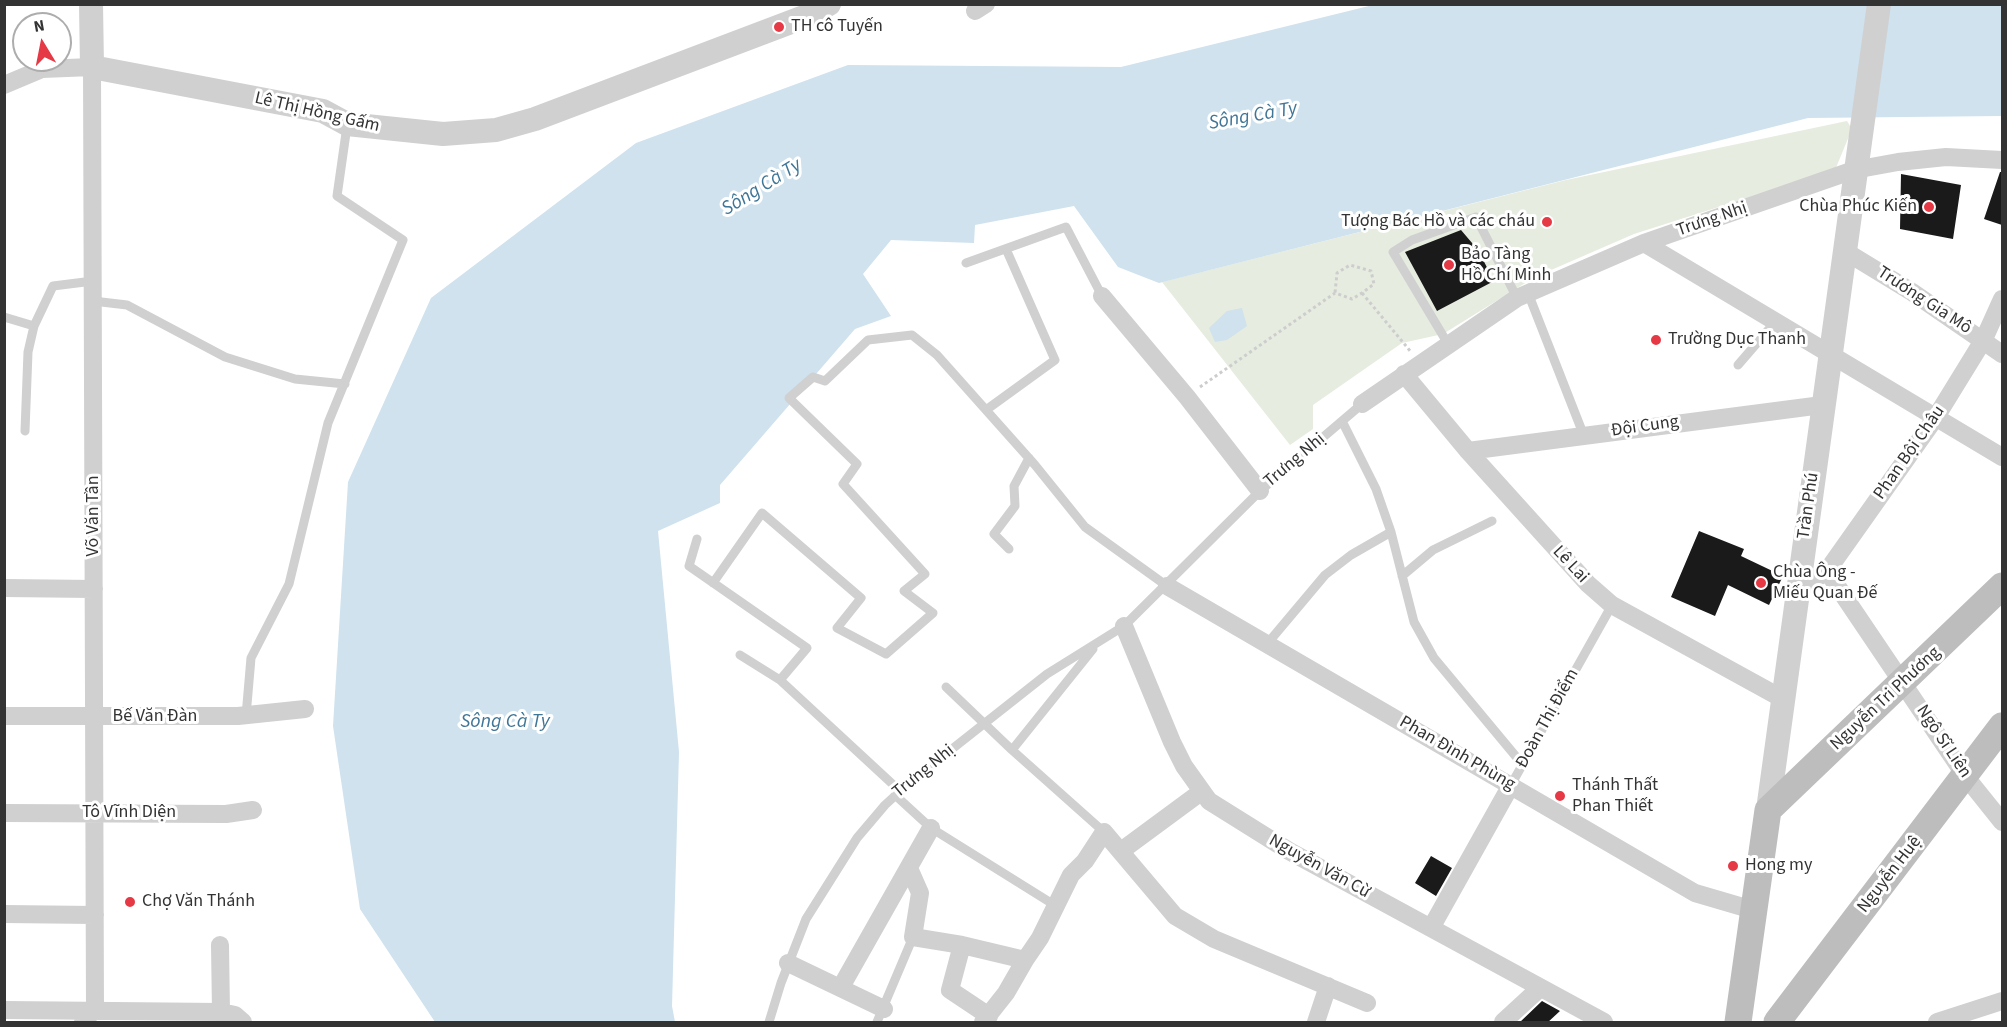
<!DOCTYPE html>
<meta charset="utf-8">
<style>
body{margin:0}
#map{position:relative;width:2007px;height:1027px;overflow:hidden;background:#fff;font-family:"Source Sans 3",sans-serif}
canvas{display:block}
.frame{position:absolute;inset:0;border:6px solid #333;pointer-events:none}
.north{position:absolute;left:12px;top:12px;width:60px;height:60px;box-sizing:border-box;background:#fff;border:2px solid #adadad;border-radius:50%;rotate:350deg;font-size:16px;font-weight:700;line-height:24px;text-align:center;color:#333}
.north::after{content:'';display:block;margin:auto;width:21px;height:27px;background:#e63946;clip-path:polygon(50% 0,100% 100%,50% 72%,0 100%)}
</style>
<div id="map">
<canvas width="2007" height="1027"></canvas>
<div class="frame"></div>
<div class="north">N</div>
</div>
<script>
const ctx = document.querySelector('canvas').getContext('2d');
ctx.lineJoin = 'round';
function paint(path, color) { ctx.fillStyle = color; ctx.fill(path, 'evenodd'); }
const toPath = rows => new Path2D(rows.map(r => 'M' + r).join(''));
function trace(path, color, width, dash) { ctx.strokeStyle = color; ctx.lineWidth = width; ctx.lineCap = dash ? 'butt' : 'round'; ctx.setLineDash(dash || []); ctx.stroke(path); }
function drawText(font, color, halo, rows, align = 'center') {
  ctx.font = font + ' "Source Sans 3",sans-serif'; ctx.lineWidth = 6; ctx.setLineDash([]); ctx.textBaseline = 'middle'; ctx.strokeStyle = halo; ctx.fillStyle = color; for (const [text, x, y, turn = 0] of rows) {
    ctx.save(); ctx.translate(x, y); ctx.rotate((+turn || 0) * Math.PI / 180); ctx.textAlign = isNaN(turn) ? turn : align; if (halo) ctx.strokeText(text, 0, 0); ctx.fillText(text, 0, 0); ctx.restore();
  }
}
const green = toPath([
 [1847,121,1852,129,1835,170,1634,234,1535,277,1443,334,1402,343,1313,405,1313,429,1290,445,1162,282,1566,180]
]);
const water = toPath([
 [1377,4,2002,5,2002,116,1808,118,1159,283,1118,267,1074,206,975,225,974,243,891,240,863,274,891,316,855,329,720,485,720,503,658,531,679,752,672,1006,675,1022,435,1022,360,909,333,726,348,482,431,298,636,143,848,65,1121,67],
 [1242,308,1247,326,1227,340,1215,342,1209,328,1227,311]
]);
const building = toPath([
 [2000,172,2002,172,2002,225,1984,219],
 [1901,174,1961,185,1953,239,1900,229],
 [1461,230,1478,250,1494,281,1437,311,1405,252],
 [1699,531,1744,549,1741,556,1783,576,1769,605,1728,585,1715,616,1671,597],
 [1431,856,1452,868,1436,896,1415,883],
 [1542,1001,1560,1011,1547,1023,1519,1023]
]);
const path = toPath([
 [1362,293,1411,352],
 [1200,387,1335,293,1352,299,1362,293,1374,284,1371,271,1350,265,1337,273,1335,293]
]);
const service = toPath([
 [966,263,1066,227,1102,296],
 [1528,293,1584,436],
 [93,301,127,305,225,357,295,379,345,384],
 [4,317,34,326],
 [1448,344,1393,252,1412,240,1476,217,1517,298],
 [1738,365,1776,321],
 [986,410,1055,360,1006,249],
 [1342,421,1376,489,1391,532,1414,622,1434,658,1523,765],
 [25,431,28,352,34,326,53,286,93,281],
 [697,539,689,566,807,648,780,680],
 [1009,549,994,534,1015,506,1014,486,1029,458],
 [1402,576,1433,550,1492,521],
 [713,583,762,513,861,598,837,628,886,654,933,613,904,591,925,574,843,484,857,464,789,398,813,377,825,381,868,340,912,335,937,355,1035,465,1085,527,1167,586],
 [1267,644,1325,575,1351,555,1391,532],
 [740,655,780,680,900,791],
 [946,687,1012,750,1104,832],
 [246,716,251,658,289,584,328,423,403,240,337,196,347,126],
 [1012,750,1093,649],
 [1511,785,1612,605],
 [895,795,931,828,1056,906],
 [769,1022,781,983,806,919,857,838,885,805,909,783,1047,674,1124,626,1260,491,1362,404],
 [877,1022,913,937]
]);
const minor = toPath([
 [975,11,986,4],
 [4,85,42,69,92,67,95,1009,83,1022],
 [1644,243,2002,457],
 [1843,250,1912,292,2002,354],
 [1102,296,1187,397,1260,491],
 [1404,374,1468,451,1588,584,1612,605,1783,699],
 [1362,404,1517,298,1644,243,1854,170,1898,162,1946,157,2002,160],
 [1468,451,1822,405],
 [1827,571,1966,777,2002,822],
 [1167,586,1695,893,1753,910],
 [4,588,94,589],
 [1797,591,1827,571,1936,417,1984,339,2002,299],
 [1124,626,1172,742,1184,766,1209,801,1289,851,1604,1022],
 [4,716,238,716,305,709],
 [4,813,226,814,253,810],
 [1121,851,1201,792],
 [909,868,920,893,913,937,962,945,1025,960,1040,938,1071,875,1085,861,1104,832,1175,916,1214,939,1367,1003],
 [4,914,95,915],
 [1431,928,1511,785],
 [220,945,221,1012],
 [962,945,950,990,989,1016],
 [788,963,884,1009],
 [841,987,931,828],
 [4,1010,221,1012,235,1015,243,1022],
 [983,1022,1006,993,1025,960],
 [1316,1022,1328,986],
 [1503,1022,1540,988],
 [1937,1022,2002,1001]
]);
const tertiary = toPath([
 [91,4,92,67,323,111,347,124,443,134,496,130,535,119,812,14,829,4],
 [1768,810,1879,4]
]);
const secondary = toPath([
 [1738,1022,1768,810,2002,586],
 [1777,1022,2002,726]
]);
const markers = [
 [779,27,6,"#e63946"],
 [1929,207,6,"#e63946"],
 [1547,222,6,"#e63946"],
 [1449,265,6,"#e63946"],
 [1656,340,6,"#e63946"],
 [1761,583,6,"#e63946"],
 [1560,796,6,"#e63946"],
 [1733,866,6,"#e63946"],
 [130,902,6,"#e63946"]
];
const poiNames = [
 ["TH cô Tuyến",791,27],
 ["Chùa Phúc Kiến",1917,207,"right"],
 ["Tượng Bác Hồ và các cháu",1535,222,"right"],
 ["Bảo Tàng",1461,255],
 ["Hồ Chí Minh",1461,276],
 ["Trường Dục Thanh",1668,340],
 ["Chùa Ông -",1773,573],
 ["Miếu Quan Đế",1773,594],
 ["Thánh Thất",1572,786],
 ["Phan Thiết",1572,807],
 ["Hong my",1745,866],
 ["Chợ Văn Thánh",142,902]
];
const streetNames = [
 ["Lê Thị Hồng Gấm",317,113,13],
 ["Trưng Nhị",1712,220,-19],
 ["Trương Gia Mô",1924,301,33],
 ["Đội Cung",1645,427,-8],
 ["Phan Bội Châu",1910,453,-55],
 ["Trưng Nhị",1295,461,-40],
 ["Trần Phú",1809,506,-82],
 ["Võ Văn Tần",94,516,-90],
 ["Lê Lai",1570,565,47],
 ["Nguyễn Tri Phương",1886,699,-43],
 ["Bế Văn Đàn",155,717],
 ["Đoàn Thị Điểm",1548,719,-61],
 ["Ngô Sĩ Liên",1943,742,56],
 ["Phan Đình Phùng",1457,754,30],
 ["Trưng Nhị",924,772,-39],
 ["Tô Vĩnh Diện",129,813],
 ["Nguyễn Văn Cừ",1319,867,29],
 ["Nguyễn Huệ",1890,875,-52]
];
const waterNames = [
 ["Sông Cà Ty",1253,117,-10],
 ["Sông Cà Ty",762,188,-32],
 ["Sông Cà Ty",505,723]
];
paint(green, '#e6ecdf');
paint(water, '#cfe2ee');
paint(building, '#1a1a1a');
trace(path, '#cdcdcd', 3, [3, 3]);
trace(service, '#d0d0d0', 9);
trace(minor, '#d0d0d0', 18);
trace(tertiary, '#d0d0d0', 24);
trace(secondary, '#bdbdbd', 27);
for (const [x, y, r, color] of markers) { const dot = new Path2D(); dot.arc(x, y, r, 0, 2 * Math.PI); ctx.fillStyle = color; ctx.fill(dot); trace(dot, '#fff', 2); }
drawText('18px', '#333', '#fff', poiNames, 'left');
drawText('18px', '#333', '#fff', streetNames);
drawText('italic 20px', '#3f7597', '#fff', waterNames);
</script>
